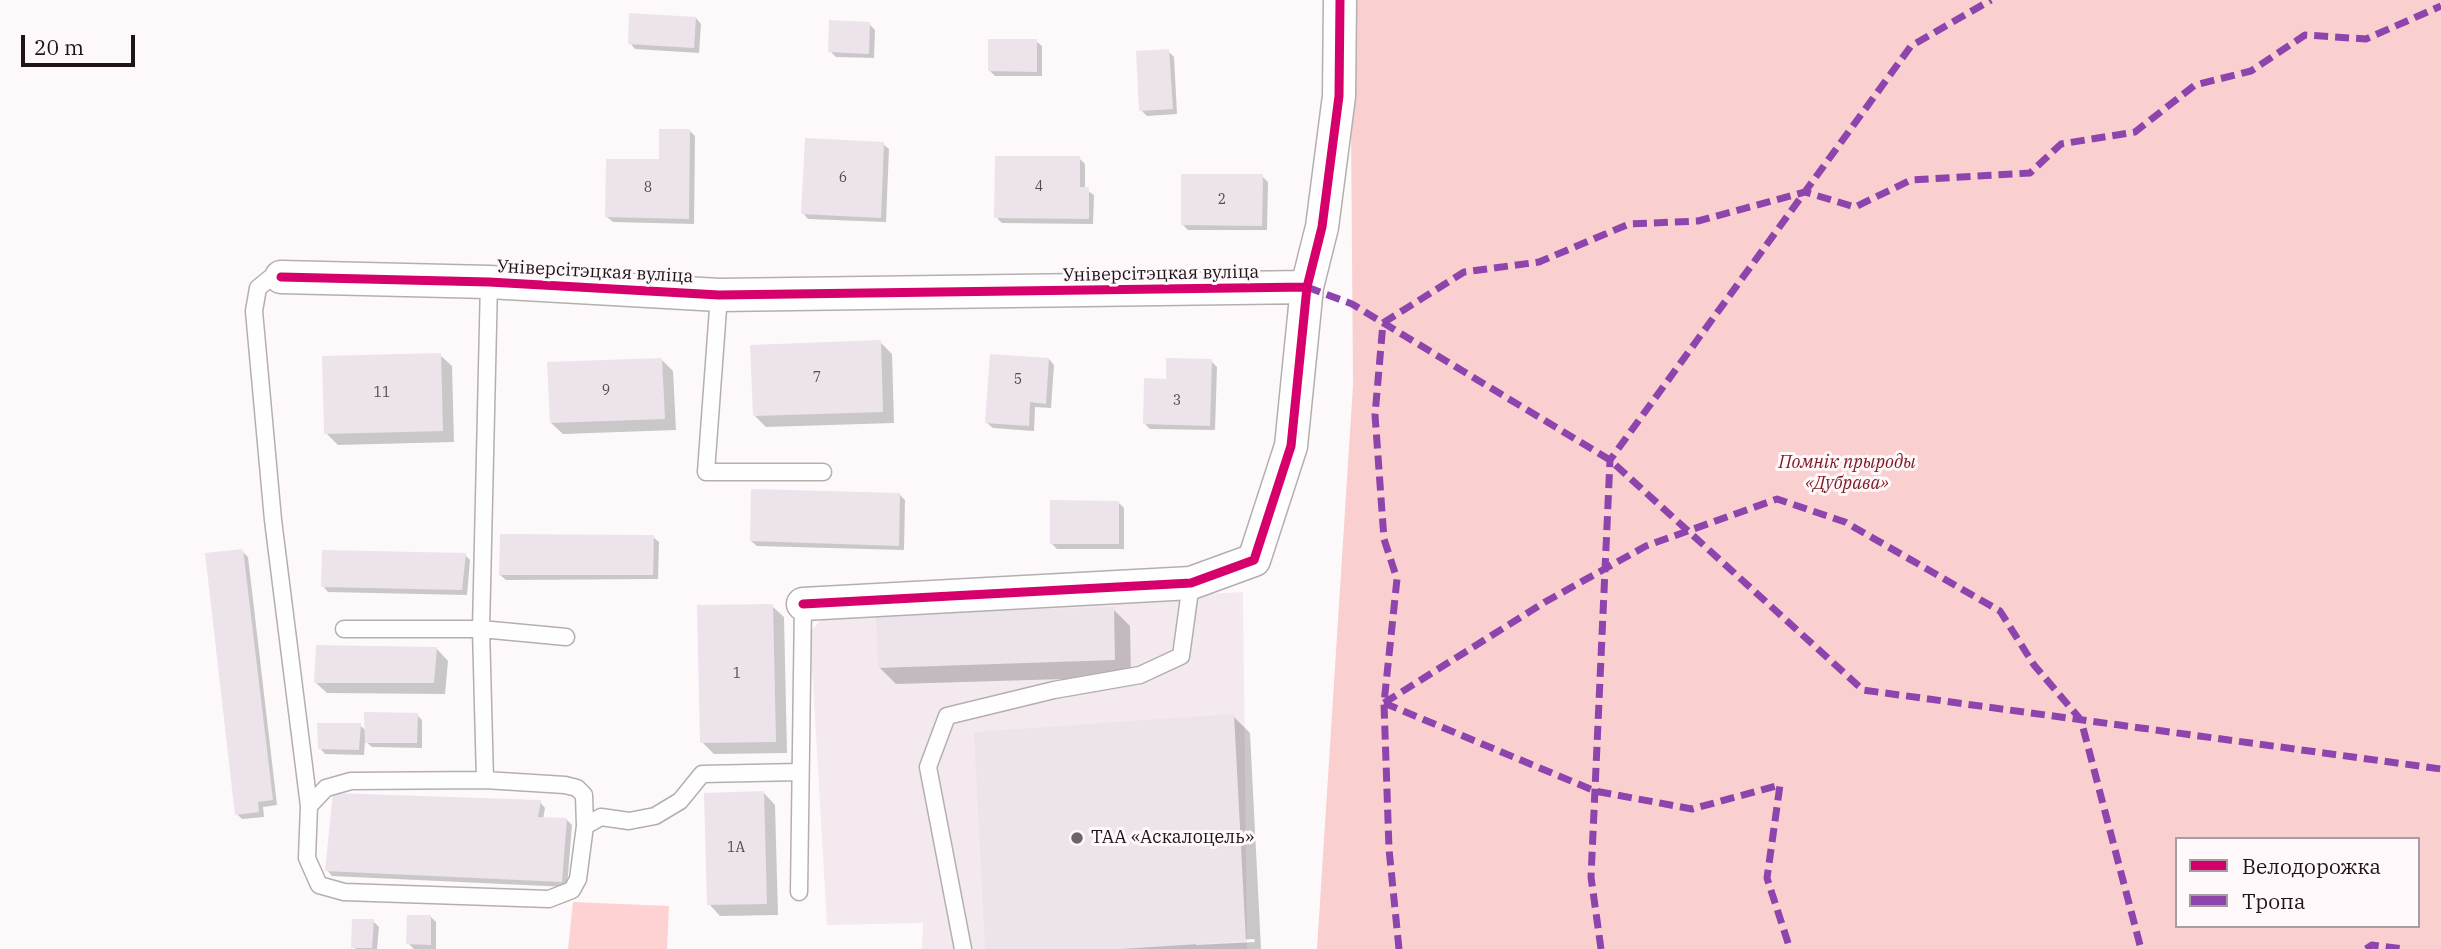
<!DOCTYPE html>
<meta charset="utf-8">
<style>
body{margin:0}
#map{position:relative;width:2441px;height:949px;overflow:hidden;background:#fdf9fb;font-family:"IBM Plex Serif",serif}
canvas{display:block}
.legend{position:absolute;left:2175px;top:837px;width:245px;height:91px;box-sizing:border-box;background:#fef8fb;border:2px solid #a59da1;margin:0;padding:9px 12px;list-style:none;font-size:21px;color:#1f141a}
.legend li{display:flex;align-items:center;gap:14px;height:35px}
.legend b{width:35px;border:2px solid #a59da1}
.scale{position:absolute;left:21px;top:35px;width:114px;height:32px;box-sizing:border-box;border:4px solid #1f141a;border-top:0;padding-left:9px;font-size:21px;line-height:24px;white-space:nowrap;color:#1f141a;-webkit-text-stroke:5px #fef8fb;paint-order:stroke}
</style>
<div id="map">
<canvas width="2441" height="949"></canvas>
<ul class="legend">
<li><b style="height:9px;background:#d6006c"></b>Велодорожка</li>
<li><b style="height:9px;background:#8e44ad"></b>Тропа</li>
</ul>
<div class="scale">20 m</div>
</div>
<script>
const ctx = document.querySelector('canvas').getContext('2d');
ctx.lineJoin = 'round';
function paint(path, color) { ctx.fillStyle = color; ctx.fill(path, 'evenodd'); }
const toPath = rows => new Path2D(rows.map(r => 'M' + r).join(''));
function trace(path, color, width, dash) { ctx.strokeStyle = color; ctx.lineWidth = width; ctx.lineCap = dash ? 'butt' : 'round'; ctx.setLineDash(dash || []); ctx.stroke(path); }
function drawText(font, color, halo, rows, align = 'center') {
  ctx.font = font + ' "IBM Plex Serif",serif'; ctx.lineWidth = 6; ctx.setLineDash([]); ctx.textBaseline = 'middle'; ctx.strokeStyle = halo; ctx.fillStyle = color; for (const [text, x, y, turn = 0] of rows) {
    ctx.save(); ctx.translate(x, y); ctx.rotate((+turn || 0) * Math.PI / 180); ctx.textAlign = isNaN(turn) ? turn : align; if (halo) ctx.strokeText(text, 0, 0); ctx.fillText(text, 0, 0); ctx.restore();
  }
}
const built = toPath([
 [1243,592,1247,949,922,949,923,923,827,925,810,632,826,615]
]);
const green = toPath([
 [573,902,669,906,667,949,568,949]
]);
const forest = toPath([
 [1350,0,2441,0,2441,949,1317,949,1353,385],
 [2177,839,2418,839,2418,926,2177,926]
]);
const shadow = toPath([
 [696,18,701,24,699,53,635,49,630,43],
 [869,24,875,30,874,58,836,57,830,51],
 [1036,41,1042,46,1042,76,995,76,990,71],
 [1168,51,1174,57,1177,114,1147,116,1141,110],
 [690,131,695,136,694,224,613,222,607,217],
 [883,144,889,149,886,222,808,219,803,213],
 [1079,158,1085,164,1085,189,1094,195,1093,224,1002,223,996,217],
 [1262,176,1268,182,1267,230,1188,230,1182,224],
 [880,342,892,354,894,423,766,427,755,416],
 [440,355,452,366,454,442,338,445,326,433],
 [1049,359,1054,365,1051,408,1035,407,1034,431,993,428,987,423],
 [662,360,673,371,676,430,563,434,551,423],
 [1211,361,1217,367,1215,430,1150,429,1144,423,1167,380],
 [900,495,905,500,904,550,757,546,751,541],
 [1118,502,1124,508,1124,549,1057,549,1052,544],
 [653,537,659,542,658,579,506,580,500,575],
 [242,551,248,557,277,805,263,807,264,817,242,819,237,814],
 [465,555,470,560,467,595,328,592,323,586],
 [772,606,784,617,787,753,714,754,702,742],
 [1113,609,1130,626,1131,677,896,684,879,667],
 [437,649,448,661,445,694,327,693,315,682],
 [417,715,422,720,422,748,372,747,365,741,364,755,325,754,320,748,360,725,366,731],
 [1233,716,1250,733,1261,949,987,949],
 [1254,939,1255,942,1196,945,1196,942],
 [764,793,775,805,778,915,720,916,709,904],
 [540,802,545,808,543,819,566,819,572,825,567,887,332,876,327,870],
 [431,917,436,922,436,949,414,949,408,943],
 [373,921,379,927,377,949,355,949]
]);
const building = toPath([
 [629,13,696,17,694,48,628,44],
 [829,20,870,22,869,54,828,52],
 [988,39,1037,39,1037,72,988,71],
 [1169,49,1173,109,1139,111,1136,51],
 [659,129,690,129,689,219,605,217,606,159,659,159],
 [805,138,884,142,881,218,801,214],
 [995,156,1080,156,1080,187,1089,187,1089,219,994,218],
 [1181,174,1263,174,1262,226,1181,225],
 [881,340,883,412,753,416,750,345],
 [441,353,443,431,324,434,322,356],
 [990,354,1049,358,1046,404,1030,402,1029,426,985,423],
 [662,358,665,419,550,423,547,362],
 [1166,358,1212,359,1210,426,1143,424,1144,378,1166,379],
 [751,489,900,493,899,546,750,541],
 [1050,500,1119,501,1119,544,1050,544],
 [500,534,654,535,653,575,499,575],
 [243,549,273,800,258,802,259,812,235,815,205,553],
 [322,550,466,553,462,590,321,587],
 [773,604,776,742,700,743,697,605],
 [1114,607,1115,660,878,668,876,614],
 [316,645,437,647,434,683,314,683],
 [364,712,418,713,417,743,365,743],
 [1234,714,1246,941,1121,949,985,949,974,732],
 [317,723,361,723,359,750,318,749],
 [764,791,767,904,707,905,704,793],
 [333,793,541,800,538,817,567,818,562,882,325,871],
 [407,915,431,915,431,945,406,944],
 [352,919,374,919,372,948,351,948]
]);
const lane = toPath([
 [281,277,269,279,258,288,254,311,273,520,309,806],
 [719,295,706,472,823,472],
 [344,629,481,629,566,637],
 [485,780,565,785,577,788,584,795,585,826,578,879,572,890,549,899,344,892,319,885,307,858,309,806,326,788,351,781,485,780],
 [485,780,481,629,489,282],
 [585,826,601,817,629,821,655,816,680,801,702,774,800,772],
 [799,892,803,604],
 [963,949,928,767,947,716,1054,690,1140,675,1181,656,1191,583]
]);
const street = toPath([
 [281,277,489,282,719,295,1307,287],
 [803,604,1191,583,1254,560,1291,446,1307,287,1322,227,1339,96,1340,0]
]);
const quiet = toPath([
 [1307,287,1352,304,1610,460,1863,690,2441,769],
 [1384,703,1545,602,1646,546,1777,499,1845,522,2000,611,2034,665,2081,720,2141,949],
 [1384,703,1595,791,1692,809,1780,785,1767,878,1790,949],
 [1399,949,1389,849,1384,703,1397,579,1384,539,1375,415,1383,323,1464,272,1539,262,1629,224,1698,221,1805,192,1855,207,1911,180,2030,173,2061,144,2135,132,2195,85,2251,71,2305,35,2366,39,2441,6],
 [1601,949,1591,877,1610,460,1911,46,1991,0],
 [2366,949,2372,945,2403,949]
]);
const cycleway = toPath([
 [281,277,489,282,719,295,1307,287],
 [803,604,1191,583,1254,560,1291,446,1307,287,1322,227,1339,96,1340,0]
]);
const markers = [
 [1077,838,7,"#6d6469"]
];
const numberNames = [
 ["6",843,178],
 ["4",1039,187],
 ["8",648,188],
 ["2",1222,200],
 ["7",817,378],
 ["5",1018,380],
 ["9",606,391],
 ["11",382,393],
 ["3",1177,401],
 ["1",737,674],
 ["1А",736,848]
];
const streetNames = [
 ["Універсітэцкая вуліца",595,272,3],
 ["Універсітэцкая вуліца",1161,274,-1]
];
const parkNames = [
 ["Помнік прыроды",1847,463],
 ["«Дубрава»",1847,484]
];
const poiNames = [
 ["ТАА «Аскалоцель»",1091,838]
];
paint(built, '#f3e9ee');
paint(green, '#fed2d2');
paint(forest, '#f9d0cf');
paint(shadow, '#0003');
paint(building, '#ece3eb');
trace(lane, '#b5aeb1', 19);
trace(street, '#b5aeb1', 35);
trace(lane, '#fffefe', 16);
trace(street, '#fffefe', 32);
trace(quiet, '#8e44ad', 7, [14, 7]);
trace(cycleway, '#d6006c', 9);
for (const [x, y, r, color] of markers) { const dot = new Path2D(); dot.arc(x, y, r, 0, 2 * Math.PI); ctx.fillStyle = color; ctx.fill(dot); trace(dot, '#fef8fb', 2.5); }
drawText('14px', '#544a50', null, numberNames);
drawText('18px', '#1f141a', '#fef8fb', streetNames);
drawText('italic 18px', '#7e1923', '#fef8fb', parkNames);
drawText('18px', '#1f141a', '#fef8fb', poiNames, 'left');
</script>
